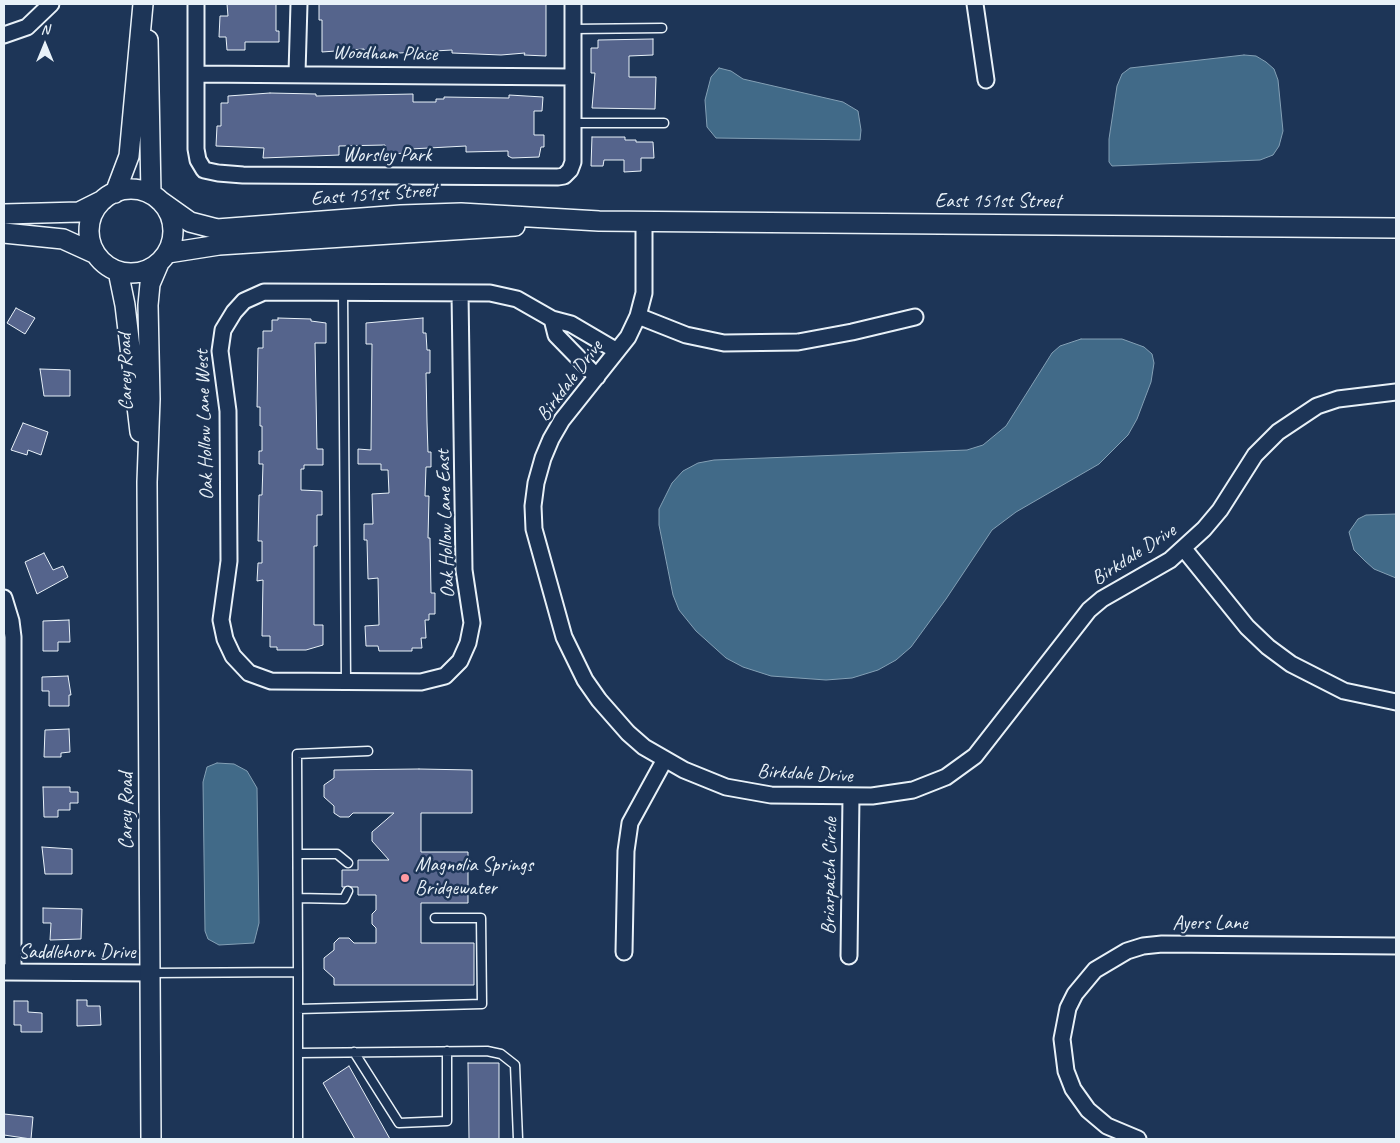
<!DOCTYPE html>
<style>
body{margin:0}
#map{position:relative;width:1400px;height:1143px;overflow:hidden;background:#1d3557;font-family:Caveat,sans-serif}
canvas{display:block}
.frame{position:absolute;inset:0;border:5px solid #e8f1f8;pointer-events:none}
.north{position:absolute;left:20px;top:20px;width:50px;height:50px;-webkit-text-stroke:4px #1d3557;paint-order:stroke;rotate:0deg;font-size:14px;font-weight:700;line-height:20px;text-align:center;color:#e8f1f8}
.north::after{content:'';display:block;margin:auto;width:18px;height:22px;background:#e8f1f8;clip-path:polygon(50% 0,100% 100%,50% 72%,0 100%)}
</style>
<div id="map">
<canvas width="1400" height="1143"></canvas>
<div class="frame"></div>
<div class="north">N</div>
</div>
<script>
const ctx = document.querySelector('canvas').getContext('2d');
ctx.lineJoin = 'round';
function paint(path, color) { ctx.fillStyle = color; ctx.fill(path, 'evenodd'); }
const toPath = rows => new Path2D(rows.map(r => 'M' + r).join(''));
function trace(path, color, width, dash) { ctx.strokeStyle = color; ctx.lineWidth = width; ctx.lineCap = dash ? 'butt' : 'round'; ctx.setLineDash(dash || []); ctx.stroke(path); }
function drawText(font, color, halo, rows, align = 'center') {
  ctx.font = font + ' Caveat,sans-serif'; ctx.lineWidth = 5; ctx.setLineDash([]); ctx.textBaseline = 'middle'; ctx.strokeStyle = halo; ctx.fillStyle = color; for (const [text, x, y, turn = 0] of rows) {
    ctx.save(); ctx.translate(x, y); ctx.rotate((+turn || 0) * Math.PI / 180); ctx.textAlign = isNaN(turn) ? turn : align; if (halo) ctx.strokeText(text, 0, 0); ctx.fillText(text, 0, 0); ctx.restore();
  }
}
const water = toPath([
 [1244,55,1256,56,1266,62,1274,69,1278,80,1283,131,1279,146,1273,155,1260,160,1112,166,1109,162,1109,139,1117,86,1122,74,1130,68,1244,55],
 [719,68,731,71,743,79,843,102,858,111,861,130,860,140,716,138,707,127,705,100,711,77,719,68],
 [1081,339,1122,339,1144,347,1152,354,1154,363,1151,382,1137,419,1128,435,1099,464,1016,512,992,530,946,599,911,647,896,660,878,670,852,678,826,680,771,676,743,667,726,658,696,631,679,610,673,595,659,525,659,509,672,483,683,471,698,463,714,460,967,450,983,445,1006,426,1052,353,1060,346,1081,339],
 [1396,514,1396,578,1374,569,1365,561,1354,550,1349,532,1358,519,1366,515,1396,514],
 [217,763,234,764,247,771,257,788,259,923,254,943,219,945,208,939,205,931,203,782,207,767,217,763]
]);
const building = toPath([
 [227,4,276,4,276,31,279,31,279,42,245,42,245,50,227,50,226,37,219,37,220,16,228,16,227,4],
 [319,4,546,4,546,56,524,55,525,53,501,55,452,53,452,50,364,55,364,49,322,52,322,20,319,20,319,4],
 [653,39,653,55,629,56,629,77,656,77,655,109,592,108,595,73,591,73,591,48,598,48,598,40,653,39],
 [270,93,316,94,316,96,413,94,413,102,436,102,436,99,444,99,444,97,509,98,509,95,543,97,542,111,534,111,534,135,544,135,544,147,541,147,539,157,512,158,508,156,508,151,466,152,466,146,410,149,410,153,385,154,385,145,339,146,339,155,263,158,264,148,216,146,217,126,221,126,221,103,228,103,228,96,270,93],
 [592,137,625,137,625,140,636,140,636,142,653,142,654,158,641,158,641,171,624,172,624,160,604,160,603,166,591,166,592,137],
 [16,308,35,318,25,334,7,323,16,308],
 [278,318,311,319,311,321,326,323,326,343,315,343,317,449,323,449,323,465,304,465,304,469,301,469,301,490,322,491,322,515,317,515,317,546,314,546,314,625,323,625,323,645,306,650,277,650,277,647,270,647,270,636,262,636,263,580,257,581,258,563,262,563,262,541,258,541,259,495,262,495,263,464,259,464,259,451,262,451,262,426,260,426,260,407,257,407,258,348,263,348,263,331,272,331,272,320,278,320,278,318],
 [423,318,423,333,426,333,427,350,430,350,430,373,426,373,427,422,428,452,431,452,431,467,426,467,425,496,429,496,428,538,430,538,431,593,435,593,435,614,429,614,429,620,425,620,426,638,421,638,422,648,412,648,412,651,379,651,378,646,366,646,365,626,379,625,378,578,368,579,367,540,364,540,364,524,373,524,372,494,389,493,388,470,381,470,381,464,358,464,358,449,371,450,372,344,366,344,366,323,423,318],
 [40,369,70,370,70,396,44,396,40,369],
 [23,423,48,432,41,455,28,450,27,455,11,450,23,423],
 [44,553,53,570,63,566,68,577,37,594,25,562,44,553],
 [69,620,70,642,58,642,58,651,43,651,43,621,69,620],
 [68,676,71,695,69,695,69,706,49,706,49,691,42,691,42,677,68,676],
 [69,729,70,752,61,753,61,757,44,757,45,730,69,729],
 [419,769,472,770,472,813,421,813,421,852,468,852,468,903,421,903,421,943,474,943,474,985,334,985,334,978,324,969,324,958,334,950,334,943,339,938,349,938,354,943,376,943,376,928,372,924,372,914,376,910,376,895,358,895,358,887,342,887,342,870,358,870,358,860,389,860,372,841,372,832,394,813,353,813,349,817,340,817,334,813,334,806,324,797,324,785,334,778,334,770,419,769],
 [43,787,70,787,70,792,78,792,78,803,70,803,70,810,58,810,58,817,44,817,43,787],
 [42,847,72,849,72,874,45,874,42,847],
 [43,908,82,909,81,939,50,940,51,923,43,923,43,908],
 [77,1000,87,1000,87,1006,100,1006,101,1025,77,1026,77,1000],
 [14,1001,28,1001,28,1012,42,1013,42,1032,21,1032,21,1025,14,1025,14,1001],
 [468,1063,499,1063,499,1139,469,1139,468,1063],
 [349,1066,390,1139,355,1139,323,1083,349,1066],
 [4,1114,33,1117,31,1139,4,1135,4,1114]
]);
const service = toPath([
 [573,29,662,28],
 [573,123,664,123],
 [343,293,346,681],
 [298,854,337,854,348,863],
 [298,898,344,899,348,891],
 [298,972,298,1009,482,1004,481,918,435,918],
 [151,973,298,972,297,754,368,751],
 [298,1009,298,1139],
 [354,1052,399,1123,447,1121,447,1051],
 [298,1053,487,1051,501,1054,515,1065,518,1139]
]);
const minor = toPath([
 [196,4,196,149,198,160,204,170,218,173,243,175,558,177,564,176,570,170,573,162,573,4],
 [975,4,986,80],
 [4,35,27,27,51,4],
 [297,73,299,4],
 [196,74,572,77],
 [644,221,644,293,638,316,628,337,562,420,551,439,543,458,536,483,533,506,534,529,564,637,585,680,599,700,628,733,644,747,684,770,726,787,771,795,872,796,913,790,946,777,975,756,1089,610,1102,599,1170,560,1204,529,1220,510,1255,455,1278,432,1317,406,1338,399,1396,392],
 [460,293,464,570,472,623,468,643,460,661,445,676,421,682,271,681,249,673,233,656,225,639,221,620,229,561,228,411,220,351,223,330,234,312,244,301,264,292,490,293,517,299,552,319],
 [638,316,686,335,724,343,798,342,852,332,915,317],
 [597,377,556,335,552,319,571,324,617,351],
 [1184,549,1247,627,1268,647,1291,664,1344,691,1396,702],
 [4,598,11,621,13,637,13,972],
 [624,952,626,851,630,823,664,761],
 [849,956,851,796],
 [4,972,151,973],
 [1138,1139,1107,1126,1088,1110,1073,1089,1066,1071,1062,1039,1068,1008,1075,994,1095,970,1127,951,1143,946,1162,944,1396,946]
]);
const tertiary = toPath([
 [148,40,151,194],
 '89 231a42 42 0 1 1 84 0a42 42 0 1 1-84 0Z',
 [115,193,129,156,143,4],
 [159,200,190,222,217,229,401,215,461,213,599,221,1396,228],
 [4,214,79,212,103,200],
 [4,233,63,239,96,254],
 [168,253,219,245,515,226],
 [118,271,125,305,140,432],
 [151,1139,147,482,150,399,148,305,150,284,159,263]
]);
const markers = [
 [405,878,5,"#ff9aa2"]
];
const streetNames = [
 ["Woodham Place",385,54,1],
 ["Worsley Park",387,156],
 ["East 151st Street",374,195,-4],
 ["East 151st Street",998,202],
 ["Carey Road",126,372,-91],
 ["Birkdale Drive",570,381,-53],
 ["Oak Hollow Lane West",205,425,-92],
 ["Oak Hollow Lane East",446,524,-92],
 ["Birkdale Drive",1134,555,-33],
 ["Birkdale Drive",805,774,3],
 ["Carey Road",127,811,-90],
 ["Briarpatch Circle",830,876,-89],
 ["Ayers Lane",1210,924],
 ["Saddlehorn Drive",77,953]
];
const poiNames = [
 ["Magnolia Springs",415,866],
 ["Bridgewater",415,889]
];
paint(water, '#416a88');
trace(water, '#84a0b5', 1);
paint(building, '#55648c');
trace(building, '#e8f1f8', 1);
trace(service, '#e8f1f8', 11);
trace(minor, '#e8f1f8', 19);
trace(tertiary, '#e8f1f8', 22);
trace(service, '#1d3557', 8);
trace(minor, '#1d3557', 15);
trace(tertiary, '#1d3557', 19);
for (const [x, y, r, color] of markers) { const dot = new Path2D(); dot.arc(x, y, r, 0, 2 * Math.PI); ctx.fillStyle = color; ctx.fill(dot); trace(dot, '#1d3557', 2); }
drawText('20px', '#e8f1f8', '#1d3557', streetNames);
drawText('20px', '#e8f1f8', '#1d3557', poiNames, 'left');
</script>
